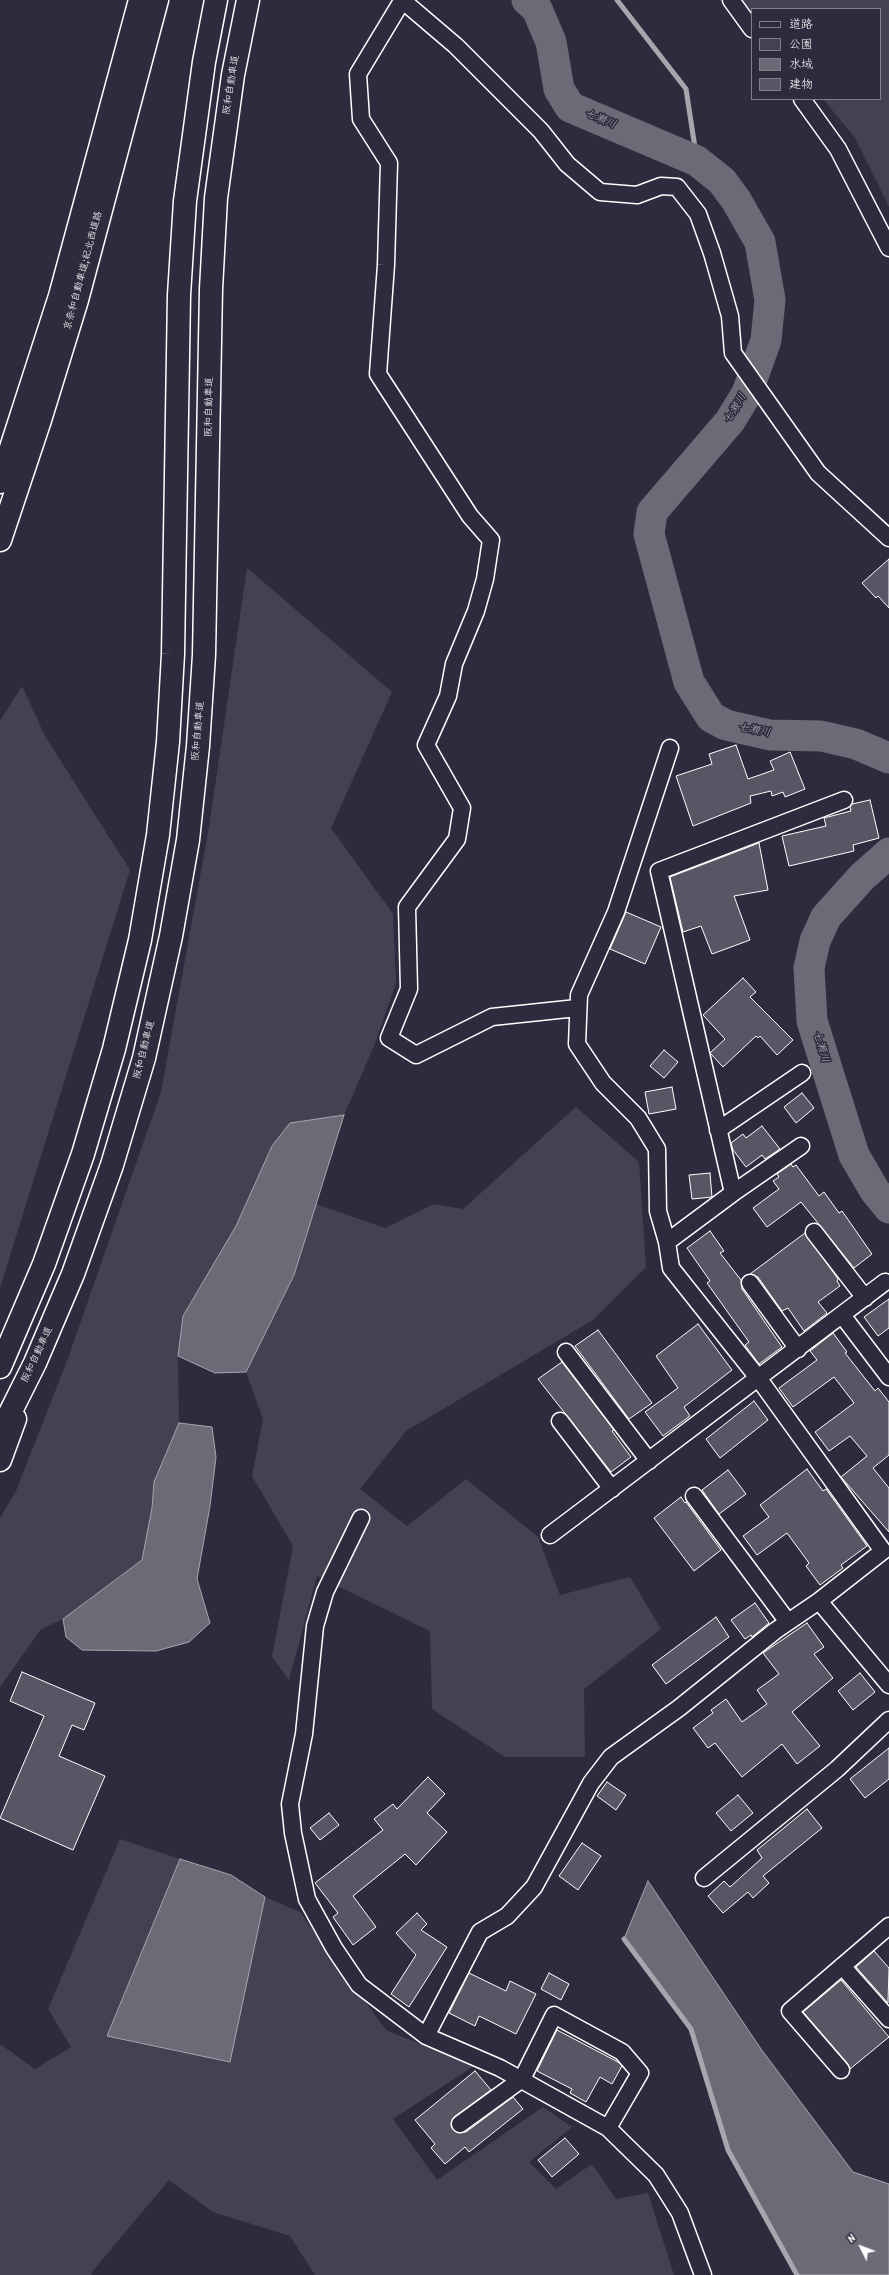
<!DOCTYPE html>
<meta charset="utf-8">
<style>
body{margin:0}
#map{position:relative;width:889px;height:2275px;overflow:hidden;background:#2f2a3d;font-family:Kalam,"Klee One",sans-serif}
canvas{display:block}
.legend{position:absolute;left:751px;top:8px;width:130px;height:92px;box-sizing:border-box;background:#2f2a3d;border:1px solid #827f8b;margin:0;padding:5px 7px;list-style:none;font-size:12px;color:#fff}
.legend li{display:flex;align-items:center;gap:8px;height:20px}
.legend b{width:20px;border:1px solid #827f8b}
.north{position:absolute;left:841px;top:2227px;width:40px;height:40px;-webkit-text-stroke:3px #2f2a3d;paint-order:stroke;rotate:312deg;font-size:11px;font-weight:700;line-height:16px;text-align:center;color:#fff}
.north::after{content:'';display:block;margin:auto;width:14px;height:18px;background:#fff;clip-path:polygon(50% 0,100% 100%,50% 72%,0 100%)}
</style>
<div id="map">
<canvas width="889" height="2275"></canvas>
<ul class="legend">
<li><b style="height:5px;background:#2f2a3d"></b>道路</li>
<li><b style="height:11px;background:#464152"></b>公園</li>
<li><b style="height:11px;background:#6d6a77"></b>水域</li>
<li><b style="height:11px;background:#595564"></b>建物</li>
</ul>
<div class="north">N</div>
</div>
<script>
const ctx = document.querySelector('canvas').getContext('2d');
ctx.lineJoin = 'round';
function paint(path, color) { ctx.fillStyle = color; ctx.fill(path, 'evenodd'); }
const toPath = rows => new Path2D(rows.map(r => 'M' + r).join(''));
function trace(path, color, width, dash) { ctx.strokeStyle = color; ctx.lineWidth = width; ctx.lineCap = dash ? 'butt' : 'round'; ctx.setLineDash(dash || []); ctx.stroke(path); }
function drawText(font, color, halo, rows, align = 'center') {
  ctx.font = font + ' Kalam,"Klee One",sans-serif'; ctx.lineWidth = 3; ctx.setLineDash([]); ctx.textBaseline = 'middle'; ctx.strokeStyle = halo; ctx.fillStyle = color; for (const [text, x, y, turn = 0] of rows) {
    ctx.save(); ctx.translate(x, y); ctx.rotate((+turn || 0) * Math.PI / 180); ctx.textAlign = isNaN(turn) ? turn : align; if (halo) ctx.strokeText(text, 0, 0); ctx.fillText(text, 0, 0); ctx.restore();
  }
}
const green = toPath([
 [743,0,889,0,889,207,855,138,823,99,880,99,880,9,752,9,752,12],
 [247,568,392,692,331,828,393,914,396,983,374,1046,344,1115,290,1123,272,1146,236,1226,183,1316,178,1356,179,1423,154,1482,152,1508,142,1560,63,1619,41,1629,0,1687,0,1518,16,1491,67,1361,161,1092,209,827],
 [22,686,45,736,130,870,0,1288,0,721],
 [576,1107,639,1162,646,1267,593,1320,406,1431,360,1489,407,1526,466,1479,538,1537,560,1595,630,1577,661,1629,584,1689,585,1757,505,1757,432,1709,430,1631,317,1576,289,1680,272,1657,293,1546,252,1476,263,1419,246,1372,294,1275,316,1204,385,1228,434,1204,463,1209],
 [120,1839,180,1859,107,2036,229,2062,265,1897,300,1912,386,2030,474,2066,393,2119,437,2180,543,2107,572,2127,529,2162,556,2189,592,2164,616,2199,648,2193,674,2275,315,2275,290,2236,213,2212,169,2180,91,2273,92,2275,0,2275,0,2044,35,2069,71,2047,48,2009]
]);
const water = toPath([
 [344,1115,294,1275,246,1372,215,1373,178,1356,183,1316,236,1226,272,1146,290,1123,344,1115],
 [179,1423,212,1427,216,1457,210,1506,197,1579,210,1623,189,1642,156,1651,82,1650,66,1637,63,1619,142,1560,152,1508,154,1482,179,1423],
 [180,1859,231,1875,265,1897,230,2062,107,2036,180,1859],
 [648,1881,761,2049,853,2172,889,2184,889,2275,797,2275,728,2150,691,2029,624,1939,648,1881]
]);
const stream = toPath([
 [617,0,686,89,697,161],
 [624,1939,691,2029,728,2150,797,2275]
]);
const river = toPath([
 [527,0,537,9,551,42,559,89,570,107,697,161,722,181,736,200,760,242,770,300,766,340,747,393,730,421,652,512,649,534,689,682,711,717,726,725,770,735,821,736,856,744,889,758],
 [889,853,862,877,826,917,815,941,809,968,812,1021,854,1155,875,1191,889,1208]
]);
const building = toPath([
 [889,559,889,608,878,596,876,598,862,583,889,559],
 [736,745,748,779,774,770,770,761,790,752,805,789,785,797,783,792,772,796,771,791,750,796,751,803,693,826,676,776,712,764,709,754,736,745],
 [870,800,879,838,853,845,854,851,789,866,782,836,826,826,824,818,851,811,850,807,852,804,870,800],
 [759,843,768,890,734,896,750,940,712,954,701,926,683,932,670,877,759,843],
 [626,912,661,927,645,964,610,949,626,912],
 [743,978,756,992,750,997,793,1040,777,1055,760,1036,758,1038,756,1036,723,1067,710,1053,725,1039,703,1015,743,978],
 [664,1050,678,1062,664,1078,650,1066,664,1050],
 [672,1087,676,1109,649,1114,645,1092,672,1087],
 [802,1093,814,1108,796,1123,784,1107,802,1093],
 [762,1126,780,1149,765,1159,762,1155,746,1167,733,1150,731,1143,743,1134,746,1138,762,1126],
 [791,1164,793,1167,796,1165,819,1196,824,1192,839,1213,842,1211,872,1254,854,1268,801,1202,767,1227,753,1208,779,1189,773,1181,779,1177,777,1174,791,1164],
 [710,1173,712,1197,692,1199,689,1175,710,1173],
 [710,1231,724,1251,720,1253,741,1280,742,1289,782,1347,759,1364,745,1345,749,1342,707,1283,710,1281,687,1248,710,1231],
 [805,1233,838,1279,837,1281,840,1286,818,1302,827,1313,804,1331,788,1308,782,1311,758,1277,750,1274,805,1233],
 [889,1299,889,1328,878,1336,864,1317,889,1299],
 [698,1324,732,1370,684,1407,690,1416,663,1436,645,1412,678,1388,656,1356,698,1324],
 [598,1330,652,1403,629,1419,575,1346,598,1330],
 [833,1333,847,1352,845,1353,875,1391,878,1388,889,1402,889,1455,873,1468,889,1488,889,1532,841,1477,867,1456,850,1436,829,1451,815,1432,854,1403,834,1377,793,1407,779,1388,817,1360,810,1351,833,1333],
 [562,1362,614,1430,612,1431,631,1457,611,1472,538,1379,562,1362],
 [754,1401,768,1420,720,1458,706,1439,754,1401],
 [807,1469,823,1491,826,1489,867,1546,841,1565,843,1568,820,1585,806,1566,809,1563,787,1533,757,1555,743,1536,769,1517,760,1505,807,1469],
 [728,1470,746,1494,719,1514,702,1490,728,1470],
 [681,1497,685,1503,686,1502,721,1550,694,1571,654,1518,681,1497],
 [755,1603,769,1623,752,1637,751,1635,745,1639,731,1620,755,1603],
 [716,1617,729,1637,666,1684,652,1665,716,1617],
 [807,1623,824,1647,814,1654,833,1678,792,1712,820,1746,797,1764,782,1744,742,1777,715,1743,708,1748,693,1728,713,1713,711,1710,726,1699,742,1722,767,1704,757,1690,779,1674,763,1653,807,1623],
 [22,1672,95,1703,84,1730,72,1725,59,1756,105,1776,73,1850,0,1818,44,1716,10,1701,22,1672],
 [860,1673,875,1692,853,1710,838,1691,860,1673],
 [889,1748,889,1779,865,1798,850,1779,889,1748],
 [428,1777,445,1794,427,1813,447,1832,416,1865,405,1854,353,1896,376,1927,353,1945,333,1917,338,1913,315,1883,383,1830,374,1819,393,1804,397,1809,428,1777],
 [607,1782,626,1795,616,1810,597,1796,607,1782],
 [738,1795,753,1813,731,1831,716,1813,738,1795],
 [807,1809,822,1828,763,1876,769,1883,753,1898,748,1892,723,1913,708,1896,724,1881,730,1887,762,1858,757,1850,807,1809],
 [329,1813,339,1825,320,1840,310,1828,329,1813],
 [582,1843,601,1856,578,1890,559,1876,582,1843],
 [417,1913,427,1924,421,1930,447,1947,409,2007,391,1994,416,1955,396,1933,417,1913],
 [874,1951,889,1968,888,2003,856,1967,874,1951],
 [469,1973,506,1991,510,1981,536,1994,516,2034,479,2016,475,2026,449,2013,469,1973],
 [549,1973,569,1984,561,2000,541,1989,549,1973],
 [841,1980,889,2037,850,2069,848,2064,803,2012,841,1980],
 [557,2030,618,2062,622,2066,612,2084,600,2077,586,2102,570,2093,572,2089,537,2071,557,2030],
 [475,2071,491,2090,454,2117,451,2125,456,2132,466,2132,513,2097,523,2109,469,2152,465,2147,445,2164,431,2148,435,2144,415,2120,475,2071],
 [565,2138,579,2154,552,2177,538,2160,565,2138]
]);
const street = toPath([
 [402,0,456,46,541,131,567,164,600,192,637,195,661,186,677,187,698,214,712,253,730,316,733,353,818,473,889,538],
 [731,0,752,29],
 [402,1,358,74,361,119,389,163,386,265,378,374,470,516,491,540,485,579,476,611,454,664,448,696,426,745,462,808,457,839,407,907,409,989,389,1038,416,1055,492,1017,577,1008],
 [802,99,838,149,889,248],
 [718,1130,802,1073],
 [733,1193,801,1146],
 [814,1232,865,1298],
 [667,1242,733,1193,659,871,844,800],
 [750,1283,798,1349],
 [842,1315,889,1377],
 [566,1352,649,1461],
 [560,1421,612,1489],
 [694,1496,788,1622],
 [361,1518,325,1592,315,1626,304,1734,290,1804,293,1833,307,1899,334,1948,359,1985,426,2036,500,2068,608,2128,656,2175,680,2213,703,2275],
 [550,1535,885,1282],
 [819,1601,889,1685],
 [704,1878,837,1769,889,1720],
 [842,1966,889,2019],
 [426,2036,480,1932,507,1916,534,1887,591,1783,611,1757,679,1708,775,1631,819,1601,883,1551,759,1379,671,1268,667,1242,658,1211,657,1149,638,1118,603,1083,577,1044,579,995,616,912,670,748],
 [841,2070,790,2011,889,1926],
 [460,2124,522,2079,554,2015,622,2052,640,2073,608,2128]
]);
const highway = toPath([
 [0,482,60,296,140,0],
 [0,540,40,420,77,300,157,0],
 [0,1367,44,1264,83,1154,114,1049,140,940,158,835,168,742,173,654,179,295,185,201,204,62,216,0],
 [0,1433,35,1363,73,1274,112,1165,144,1058,171,936,188,840,198,746,204,655,211,289,216,198,233,75,248,0],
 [0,1460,15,1419]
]);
const streetNames = [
 ["阪和自動車道",232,85,-81],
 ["京奈和自動車道;紀北西道路",84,271,-75],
 ["阪和自動車道",210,407,-89],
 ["阪和自動車道",199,731,-85],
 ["阪和自動車道",145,1050,-76],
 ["阪和自動車道",38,1355,-65]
];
const waterNames = [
 ["七瀬川",600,120,23],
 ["七瀬川",736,409,-58],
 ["七瀬川",754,731,11],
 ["七瀬川",820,1047,73]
];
paint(green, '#464152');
paint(water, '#6d6a77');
trace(water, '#a7a6ad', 1);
trace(stream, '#a7a6ad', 5);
trace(river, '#6d6a77', 31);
paint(building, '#595564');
trace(building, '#fff', 1);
trace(street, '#fff', 19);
trace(highway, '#fff', 25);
trace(street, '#2f2a3d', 16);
trace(highway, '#2f2a3d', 22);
drawText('10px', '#fff', '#2f2a3d', streetNames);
drawText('italic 11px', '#b6b4bb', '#2f2a3d', waterNames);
</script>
